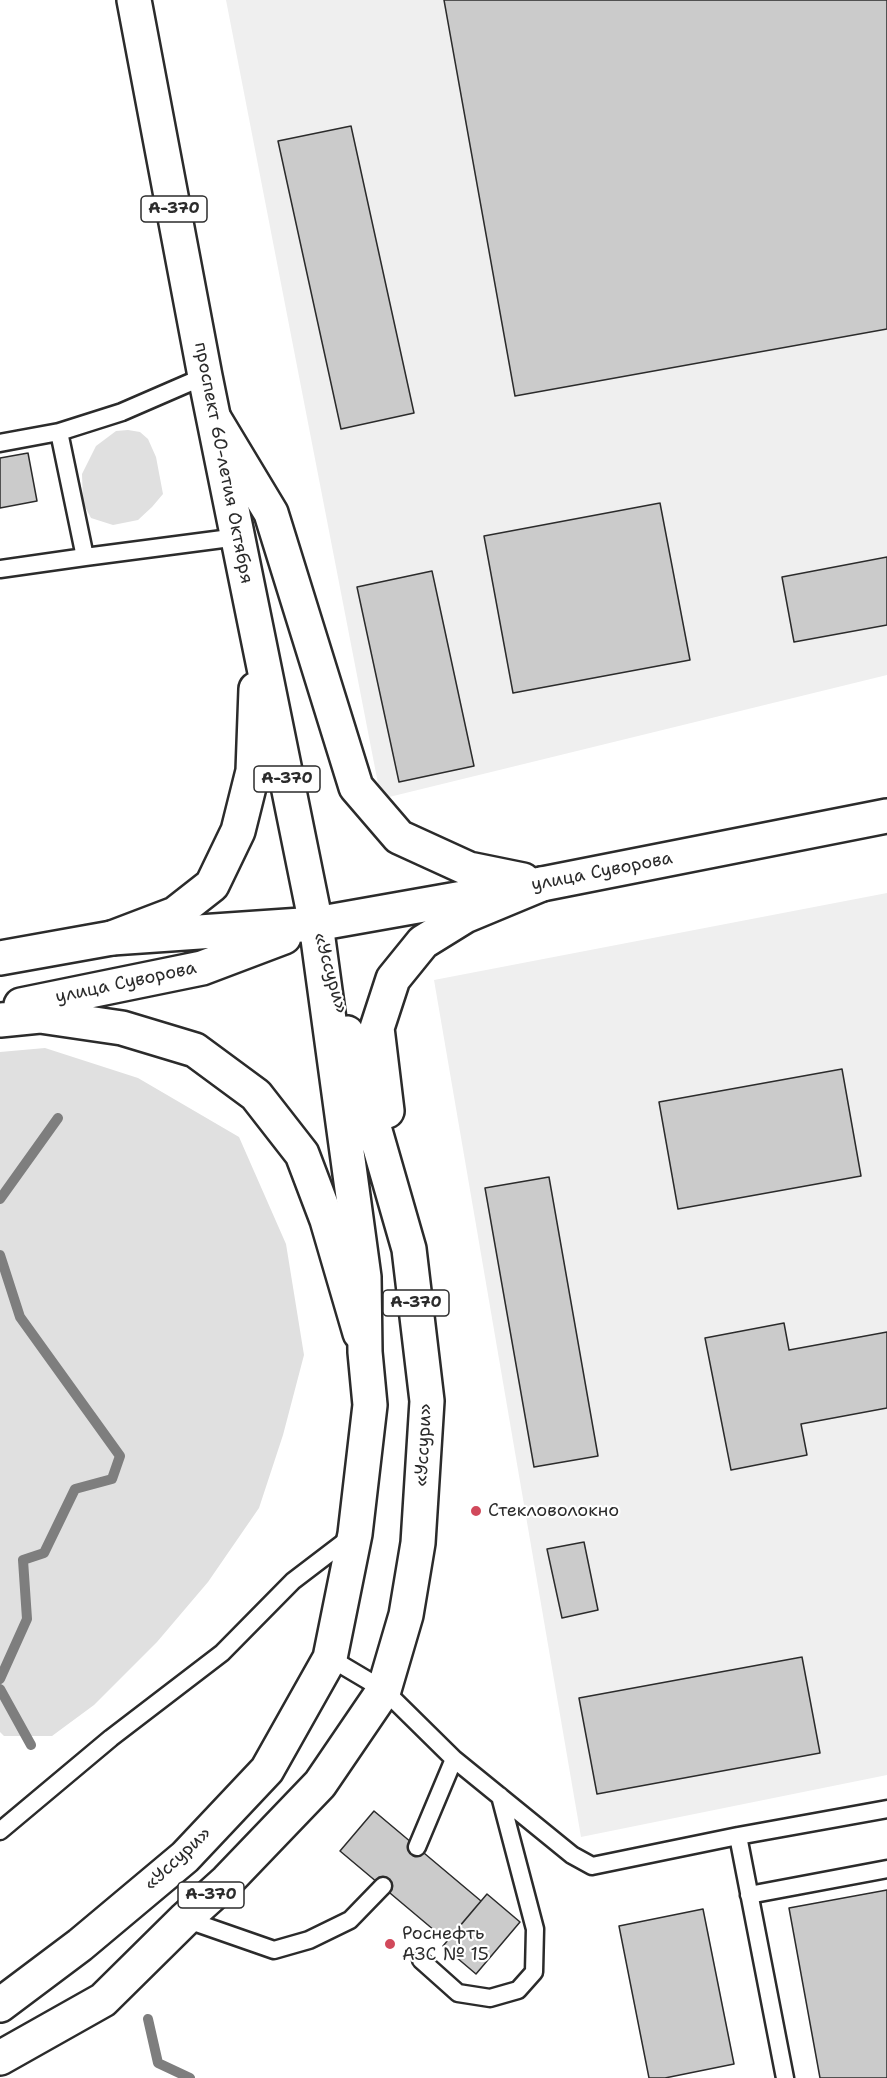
<!DOCTYPE html>
<meta charset="utf-8">
<style>
body{margin:0}
canvas{display:block;background:#fff}
</style>
<canvas width="887" height="2078"></canvas>
<script>
const ctx = document.querySelector('canvas').getContext('2d');
ctx.lineJoin = 'round';
function paint(path, color) { ctx.fillStyle = color; ctx.fill(path, 'evenodd'); }
const toPath = rows => new Path2D(rows.map(r => 'M' + r).join(''));
function trace(path, color, width, dash) { ctx.strokeStyle = color; ctx.lineWidth = width; ctx.lineCap = dash ? 'butt' : 'round'; ctx.setLineDash(dash || []); ctx.stroke(path); }
function drawText(font, color, halo, rows, align = 'center') {
  ctx.font = font + ' "Shantell Sans",sans-serif'; ctx.lineWidth = 4.5; ctx.setLineDash([]); ctx.textBaseline = 'middle'; ctx.strokeStyle = halo; ctx.fillStyle = color; for (const [text, x, y, turn = 0] of rows) {
    ctx.save(); ctx.translate(x, y); ctx.rotate((+turn || 0) * Math.PI / 180); ctx.textAlign = isNaN(turn) ? turn : align; if (halo) ctx.strokeText(text, 0, 0); ctx.fillText(text, 0, 0); ctx.restore();
  }
}
const built = toPath([
 [226,0,887,0,887,675,381,799],
 [887,893,887,1775,581,1837,434,980]
]);
const green = toPath([
 [128,430,140,432,148,439,156,457,163,494,152,507,138,520,113,525,91,518,83,503,82,474,96,446,116,431],
 [45,1048,138,1078,239,1137,286,1244,304,1355,283,1435,259,1508,208,1582,157,1642,94,1705,52,1736,4,1736,0,1732,0,1052]
]);
const stream = toPath([
 [0,1199,58,1118],
 [0,1255,20,1317,120,1456,112,1479,75,1489,44,1553,23,1560,27,1619,0,1679],
 [0,1689,31,1745],
 [148,2019,158,2063,190,2078]
]);
const building = toPath([
 [444,0,887,0,887,329,515,396,444,0],
 [351,126,414,413,341,429,278,141,351,126],
 [28,453,37,501,0,508,0,458,28,453],
 [660,503,690,660,513,693,484,536,660,503],
 [887,557,887,625,794,642,782,577,887,557],
 [432,571,474,766,399,782,357,587,432,571],
 [842,1069,861,1176,678,1209,659,1102,842,1069],
 [549,1177,598,1456,534,1467,485,1188,549,1177],
 [784,1323,789,1350,887,1332,887,1408,801,1424,807,1455,731,1470,705,1338,784,1323],
 [584,1542,598,1610,562,1618,547,1549,584,1542],
 [802,1657,820,1753,597,1794,579,1698,802,1657],
 [374,1811,481,1901,447,1941,340,1851,374,1811],
 [887,1890,887,2078,820,2078,789,1908,887,1890],
 [487,1894,520,1922,476,1974,443,1946,487,1894],
 [703,1909,734,2064,665,2078,649,2078,619,1926,703,1909]
]);
const lane = toPath([
 [205,376,122,412,59,432,85,557,238,537],
 [0,443,59,432],
 [0,569,85,557],
 [330,1658,384,1690,454,1759,417,1847],
 [454,1759,572,1855,592,1866,738,1836,887,1809],
 [0,1831,111,1738,222,1653,293,1581,352,1536],
 [738,1836,785,2078],
 [749,1895,887,1869],
 [185,1919,274,1950,309,1940,350,1920,383,1886],
 [421,1960,458,1993,490,1998,518,1990,534,1972,535,1929,500,1796]
]);
const secondary = toPath([
 [215,420,271,513,356,787,399,837,469,869,523,880],
 [0,958,112,938,316,924,542,884,887,816],
 [21,1005,202,968,284,937],
 [0,1020,40,1016,122,1028,195,1050,256,1095,302,1154,327,1220,360,1333]
]);
const highway = toPath([
 [112,938,175,914,212,885,238,831,253,771,256,689],
 [387,1111,377,1028,393,979,423,942,465,916,542,884],
 [0,2005,80,1945,185,1857,267,1770,330,1658,355,1534,370,1405,365,1352,364,1277,316,924,205,376,134,0],
 [0,2058,103,2000,185,1919,227,1881,320,1784,384,1690,406,1615,418,1543,427,1401,409,1249,347,1033]
]);
const markers = [
 [476,1511,6,"#d1495b"],
 [390,1944,6,"#d1495b"]
];
const shields = [
 [174,209,66],
 [287,779,66],
 [416,1303,66],
 [211,1895,66]
];
const shieldNames = [
 ["А-370",174,209],
 ["А-370",287,779],
 ["А-370",416,1303],
 ["А-370",211,1895]
];
const streetNames = [
 ["проспект 60-летия Октября",223,463,79],
 ["улица Суворова",602,872,-11],
 ["«Уссури»",330,973,74],
 ["улица Суворова",126,983,-12],
 ["«Уссури»",424,1445,-87],
 ["«Уссури»",178,1859,-43]
];
const poiNames = [
 ["Стекловолокно",488,1511],
 ["Роснефть",402,1934],
 ["АЗС № 15",402,1955]
];
paint(built, '#efefef');
paint(green, '#e0e0e0');
trace(stream, '#7e7e7e', 10);
paint(building, '#cbcbcb');
trace(building, '#2b2b2b', 1.5);
trace(lane, '#2b2b2b', 21);
trace(secondary, '#2b2b2b', 38);
trace(highway, '#2b2b2b', 38);
trace(lane, '#fff', 16);
trace(secondary, '#fff', 33);
trace(highway, '#fff', 33);
for (const [x, y, r, color] of markers) { const dot = new Path2D(); dot.arc(x, y, r, 0, 2 * Math.PI); ctx.fillStyle = color; ctx.fill(dot); trace(dot, '#fff', 2); }
for (const [x, y, w] of shields) { const box = new Path2D(); box.roundRect(x - w / 2, y - 13, w, 26, 4.5); ctx.fillStyle = '#fff'; ctx.fill(box); trace(box, '#2b2b2b', 1.5); }
drawText('bold 16px', '#2b2b2b', null, shieldNames);
drawText('18px', '#2b2b2b', '#fff', streetNames);
drawText('18px', '#2b2b2b', '#fff', poiNames, 'left');
</script>
